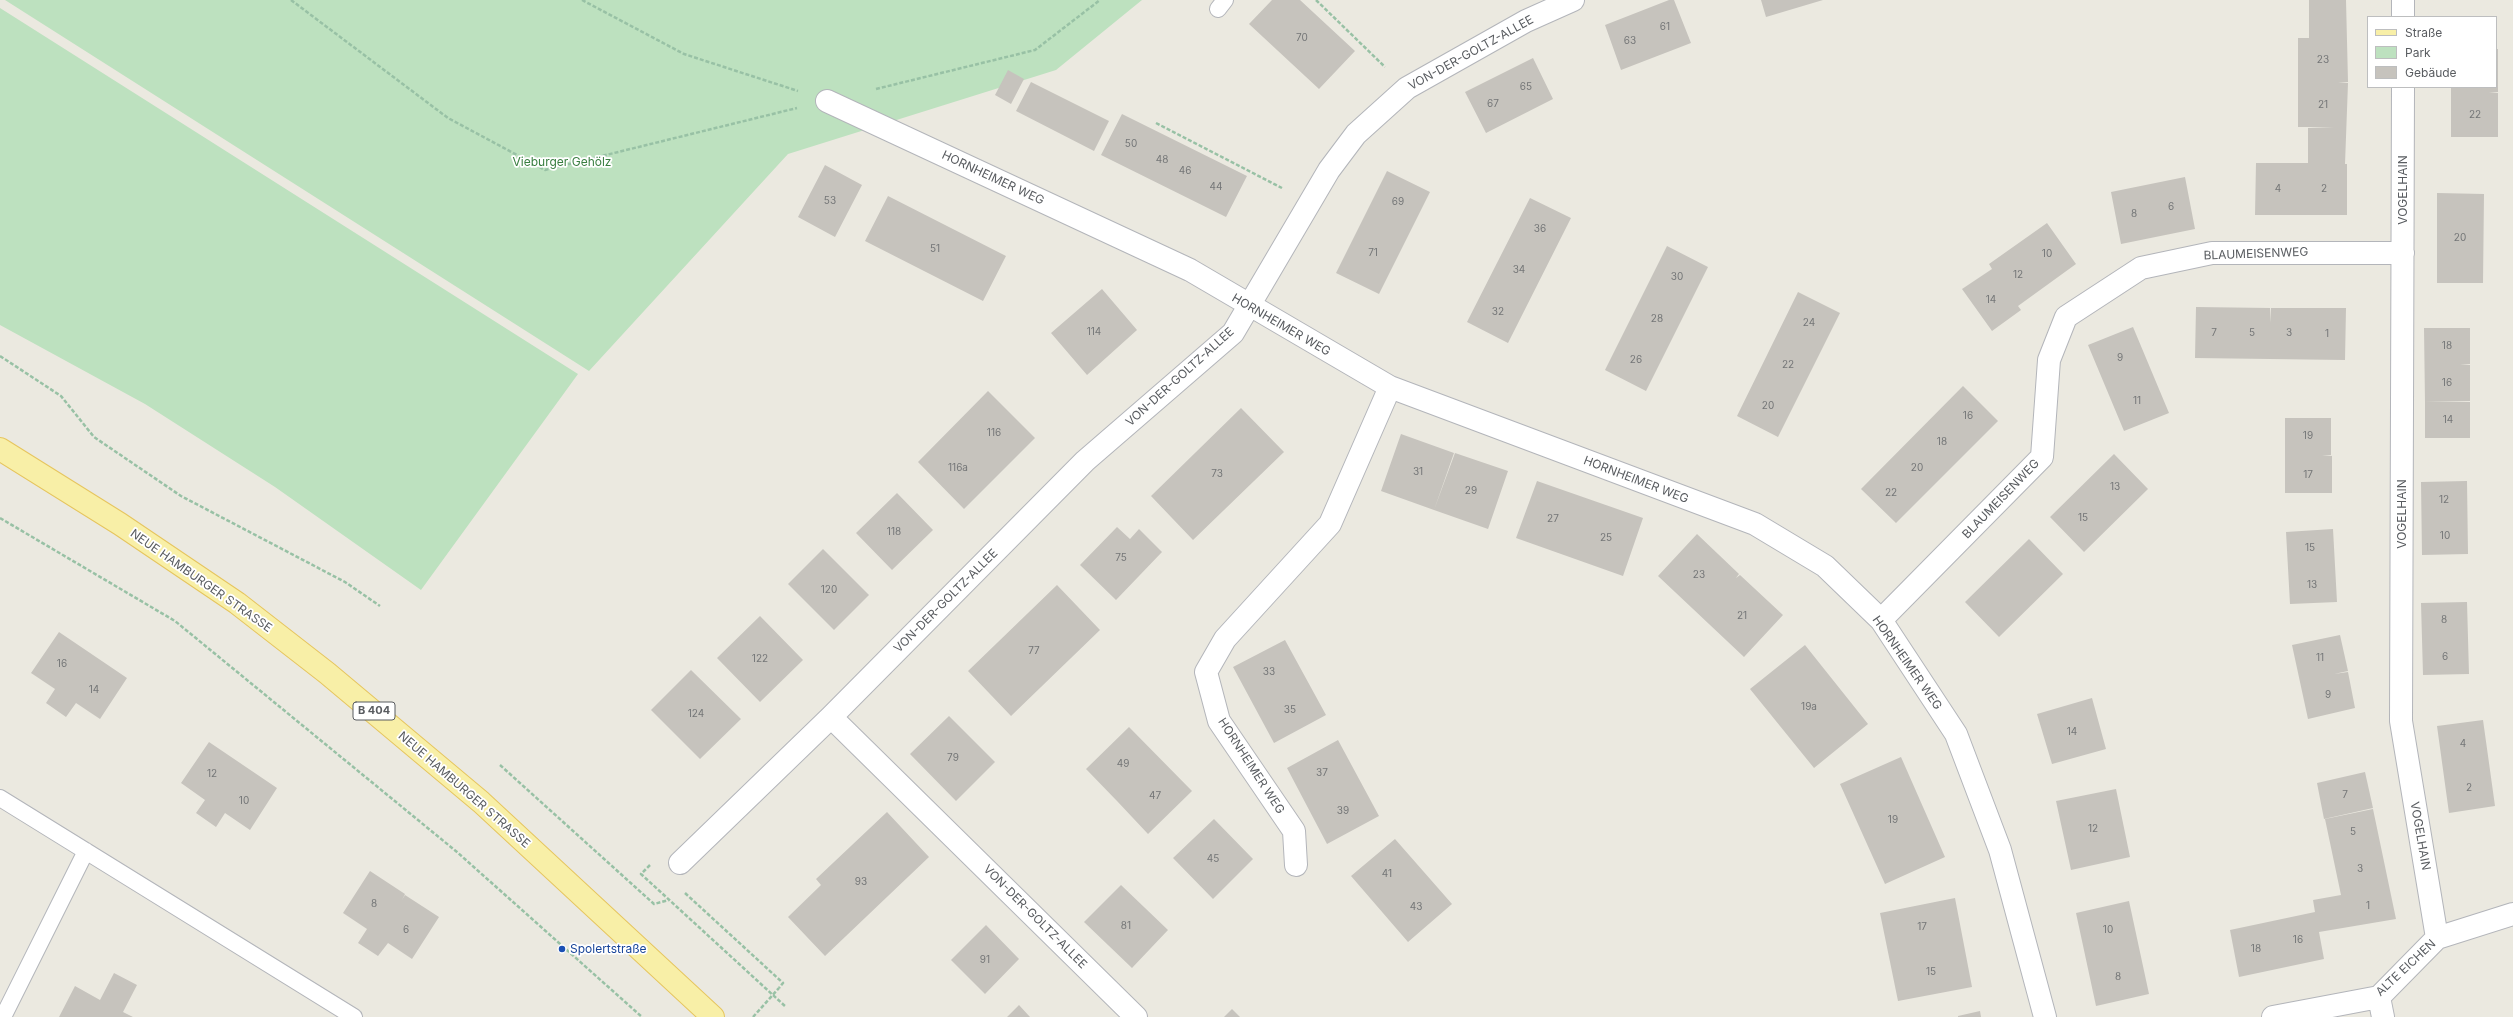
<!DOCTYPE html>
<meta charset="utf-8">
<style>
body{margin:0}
#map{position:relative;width:2513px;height:1017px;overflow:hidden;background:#ebe9e0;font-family:Inter,sans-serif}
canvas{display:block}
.legend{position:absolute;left:2367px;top:16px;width:130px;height:72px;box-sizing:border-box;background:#fff;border:1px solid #bdbebf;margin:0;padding:5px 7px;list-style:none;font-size:12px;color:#595c60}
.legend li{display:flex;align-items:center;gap:8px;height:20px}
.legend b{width:20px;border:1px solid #bdbebf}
</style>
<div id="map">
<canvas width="2513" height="1017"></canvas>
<ul class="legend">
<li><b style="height:5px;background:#f8efa7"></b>Straße</li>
<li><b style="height:11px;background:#bde1bf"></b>Park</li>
<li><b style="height:11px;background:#c6c3bd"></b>Gebäude</li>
</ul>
</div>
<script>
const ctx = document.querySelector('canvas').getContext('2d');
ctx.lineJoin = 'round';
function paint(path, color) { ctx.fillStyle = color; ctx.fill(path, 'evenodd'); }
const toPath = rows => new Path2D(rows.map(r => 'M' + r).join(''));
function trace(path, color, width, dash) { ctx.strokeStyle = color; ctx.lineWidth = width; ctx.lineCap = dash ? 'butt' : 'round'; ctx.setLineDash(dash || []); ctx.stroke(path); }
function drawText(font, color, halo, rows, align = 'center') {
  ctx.font = font + ' Inter,sans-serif'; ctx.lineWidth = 3.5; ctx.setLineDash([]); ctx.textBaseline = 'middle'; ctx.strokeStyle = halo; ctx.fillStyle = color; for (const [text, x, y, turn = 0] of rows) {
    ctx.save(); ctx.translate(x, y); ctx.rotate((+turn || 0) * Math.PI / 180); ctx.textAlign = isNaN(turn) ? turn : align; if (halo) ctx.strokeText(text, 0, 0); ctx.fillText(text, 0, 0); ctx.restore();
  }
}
const green = toPath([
 [5,0,1142,0,1056,70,788,154,589,371],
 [0,8,578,374,421,590,275,487,145,404,0,325]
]);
const building = toPath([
 [1272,0,1300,0,1355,51,1319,89,1249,24],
 [1669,0,1674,0,1691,43,1621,70,1605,25],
 [1761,0,1823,0,1766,17],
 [2309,0,2346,0,2348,82,2338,83,2348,83,2345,164,2347,164,2347,215,2255,215,2256,163,2308,163,2308,128,2334,127,2298,127,2298,38,2309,38],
 [2496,49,2498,49,2498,92,2489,93,2498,93,2498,137,2451,137,2451,87,2496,87],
 [1533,58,1553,99,1486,133,1465,92],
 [1008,70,1024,79,1011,104,995,95],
 [1031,82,1109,121,1094,151,1016,111],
 [1122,114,1247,176,1226,217,1101,155],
 [825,165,862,185,835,237,798,217],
 [1387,171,1430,192,1379,294,1336,273],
 [2185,177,2195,229,2121,244,2111,192],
 [2437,193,2484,194,2483,283,2437,283],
 [888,196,1006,256,983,301,865,241],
 [1530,198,1571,218,1508,343,1467,322],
 [2047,223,2076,264,2018,306,2021,310,1992,331,1962,289,1992,269,1989,264],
 [1667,246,1708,267,1646,391,1605,370],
 [1102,289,1137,330,1087,375,1051,333],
 [1798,292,1840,313,1778,437,1737,416],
 [2196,307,2270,308,2270,323,2271,308,2346,308,2345,360,2195,358],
 [2133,327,2169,413,2124,431,2088,345],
 [2424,328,2470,328,2470,364,2460,365,2470,365,2470,401,2425,402],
 [1963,386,1998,421,1896,523,1861,489],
 [988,391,1035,438,964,509,918,462],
 [2425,402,2470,402,2470,438,2425,438],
 [1241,408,1284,452,1193,540,1151,496],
 [2285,418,2331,418,2331,455,2322,455,2332,456,2332,493,2285,493],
 [1401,434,1454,453,1434,510,1381,491],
 [1455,453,1508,471,1488,529,1434,510],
 [2114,454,2148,489,2084,552,2050,517],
 [1537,481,1643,518,1623,576,1516,538],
 [2467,481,2468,554,2422,555,2421,482],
 [897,493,933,530,892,570,856,533],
 [1117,527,1130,539,1139,529,1162,552,1116,600,1080,565],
 [2333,529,2337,602,2290,604,2286,532],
 [1697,534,1739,574,1736,578,1740,575,1783,615,1744,657,1658,576],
 [2029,539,2063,574,1999,637,1965,602],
 [823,549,869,595,834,630,788,584],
 [1057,585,1100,630,1011,716,968,671],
 [2467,602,2469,674,2423,675,2421,603],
 [760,616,803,660,760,702,717,658],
 [59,632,127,678,100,719,76,703,66,717,46,703,55,689,31,673],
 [2340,635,2348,671,2334,674,2348,672,2355,708,2308,719,2292,645],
 [1285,640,1326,715,1274,743,1233,667],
 [1805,645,1868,724,1814,768,1750,689],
 [691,670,741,719,700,759,651,710],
 [2092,698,2106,749,2052,764,2037,714],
 [949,716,995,762,956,801,910,754],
 [2483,720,2495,806,2449,813,2437,726],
 [1129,727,1192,791,1148,834,1117,801,1126,793,1117,801,1086,769],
 [1338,740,1379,816,1327,844,1287,768],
 [209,742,277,788,250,830,225,813,216,827,196,813,205,800,181,783],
 [1901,757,1945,857,1885,884,1840,784],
 [2365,772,2373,808,2324,819,2317,783],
 [2116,789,2130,857,2071,870,2056,801],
 [2373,809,2396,919,2319,932,2324,959,2239,977,2230,930,2315,912,2313,900,2341,895,2325,819],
 [887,812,929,857,825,956,788,917,821,885,816,879],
 [1214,819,1253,859,1213,899,1173,858],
 [1395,839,1452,904,1408,942,1351,876],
 [370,871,405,894,402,900,405,895,439,917,412,959,388,943,378,956,358,943,367,929,343,913],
 [1121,885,1168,930,1132,968,1084,922],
 [1955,898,1972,987,1898,1001,1880,913],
 [2129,901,2149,994,2096,1006,2076,913],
 [986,925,1019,959,985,994,951,960],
 [114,973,137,985,123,1012,133,1017,59,1017,75,986,100,1000],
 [1019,1005,1030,1017,1007,1017],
 [1232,1009,1240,1017,1224,1017],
 [1980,1011,1981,1017,1958,1017,1958,1016]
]);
const path = toPath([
 [291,0,448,118,545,170,797,108],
 [582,0,684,54,798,91],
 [1316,0,1385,67],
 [876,89,1035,50,1100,0],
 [1156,123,1282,188],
 [0,356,61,396,94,437,181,496,345,582,380,606],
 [0,518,175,621,457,852,642,1017],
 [500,765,654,904,669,900],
 [650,865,641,874,786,1007],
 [685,893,783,983,779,988]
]);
const lane = toPath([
 [1218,9,1225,0],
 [0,798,354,1017],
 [3,1017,86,851]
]);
const street = toPath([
 [2403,17,2403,0],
 [2403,87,2401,721,2437,938],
 [827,101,1190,270,1390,387,1755,524,1825,566,1881,620,1956,734,2000,850,2045,1017],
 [1881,620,2042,457,2049,360,2066,317,2141,268,2212,253,2403,253],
 [831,717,1136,1017],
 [680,863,831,717,1085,461,1233,333,1329,170,1356,134,1407,88,1526,21,1573,0],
 [1296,865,1294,831,1219,721,1206,672,1225,639,1330,524,1390,387],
 [2379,997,2383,1017],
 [2273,1017,2379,997,2437,938,2513,914]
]);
const primary = toPath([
 [0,449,120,524,237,603,327,673,481,802,713,1017]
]);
const pathBridge = toPath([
 [753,1017,779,988]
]);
const markers = [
 [562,949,4,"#1a4fb4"]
];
const numberNames = [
 ["61",1665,27],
 ["70",1302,38],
 ["63",1630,41],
 ["23",2323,60],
 ["65",1526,87],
 ["67",1493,104],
 ["21",2323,105],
 ["22",2475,115],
 ["50",1131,144],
 ["48",1162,160],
 ["46",1185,171],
 ["44",1216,187],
 ["4",2278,189],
 ["2",2324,189],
 ["53",830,201],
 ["69",1398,202],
 ["6",2171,207],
 ["8",2134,214],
 ["36",1540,229],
 ["20",2460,238],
 ["51",935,249],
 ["71",1373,253],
 ["10",2047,254],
 ["34",1519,270],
 ["12",2018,275],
 ["30",1677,277],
 ["14",1991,300],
 ["32",1498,312],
 ["28",1657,319],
 ["24",1809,323],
 ["114",1094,332],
 ["7",2214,333],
 ["5",2252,333],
 ["3",2289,333],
 ["1",2327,334],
 ["18",2447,346],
 ["9",2120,358],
 ["26",1636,360],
 ["22",1788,365],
 ["16",2447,383],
 ["11",2137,401],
 ["20",1768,406],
 ["16",1968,416],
 ["14",2448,420],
 ["116",994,433],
 ["19",2308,436],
 ["18",1942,442],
 ["116a",958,468],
 ["20",1917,468],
 ["31",1418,472],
 ["73",1217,474],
 ["17",2308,475],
 ["13",2115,487],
 ["29",1471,491],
 ["22",1891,493],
 ["12",2444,500],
 ["15",2083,518],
 ["27",1553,519],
 ["118",894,532],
 ["10",2445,536],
 ["25",1606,538],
 ["15",2310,548],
 ["75",1121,558],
 ["23",1699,575],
 ["13",2312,585],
 ["120",829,590],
 ["21",1742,616],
 ["8",2444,620],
 ["77",1034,651],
 ["6",2445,657],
 ["11",2320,658],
 ["122",760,659],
 ["16",62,664],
 ["33",1269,672],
 ["14",94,690],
 ["9",2328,695],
 ["19a",1809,707],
 ["35",1290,710],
 ["124",696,714],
 ["14",2072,732],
 ["4",2463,744],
 ["79",953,758],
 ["49",1123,764],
 ["37",1322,773],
 ["12",212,774],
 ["2",2469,788],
 ["7",2345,795],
 ["47",1155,796],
 ["10",244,801],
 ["39",1343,811],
 ["19",1893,820],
 ["12",2093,829],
 ["5",2353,832],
 ["45",1213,859],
 ["3",2360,869],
 ["41",1387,874],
 ["93",861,882],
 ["8",374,904],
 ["1",2368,906],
 ["43",1416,907],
 ["81",1126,926],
 ["17",1922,927],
 ["6",406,930],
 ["10",2108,930],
 ["16",2298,940],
 ["18",2256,949],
 ["91",985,960],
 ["15",1931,972],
 ["8",2118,977]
];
const shields = [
 [374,711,42]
];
const shieldNames = [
 ["B 404",374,711]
];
const streetNames = [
 ["VON-DER-GOLTZ-ALLEE",1471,53,-29],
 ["HORNHEIMER WEG",993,178,25],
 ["VOGELHAIN",2403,190,-90],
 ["BLAUMEISENWEG",2256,254,-2],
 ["HORNHEIMER WEG",1281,325,30],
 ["VON-DER-GOLTZ-ALLEE",1180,377,-42],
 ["HORNHEIMER WEG",1636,480,21],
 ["BLAUMEISENWEG",2001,499,-46],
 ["VOGELHAIN",2402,514,-90],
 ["NEUE HAMBURGER STRASSE",201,581,35],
 ["VON-DER-GOLTZ-ALLEE",946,601,-45],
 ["HORNHEIMER WEG",1907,663,55],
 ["HORNHEIMER WEG",1251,766,57],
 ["NEUE HAMBURGER STRASSE",464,790,41],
 ["VOGELHAIN",2420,836,80],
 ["VON-DER-GOLTZ-ALLEE",1035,917,45],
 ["ALTE EICHEN",2406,968,-43]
];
const parkNames = [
 ["Vieburger Gehölz",562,162]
];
const transitNames = [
 ["Spolertstraße",570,949]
];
paint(green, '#bde1bf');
paint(building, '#c6c3bd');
trace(lane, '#b3b5ba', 18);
trace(street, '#b3b5ba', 24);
trace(primary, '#e6c55e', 24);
trace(path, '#98c1a5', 2.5, [4, 2]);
trace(lane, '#fff', 16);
trace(street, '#fff', 22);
trace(primary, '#f8efa7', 22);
trace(pathBridge, '#98c1a5', 2.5, [4, 2]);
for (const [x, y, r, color] of markers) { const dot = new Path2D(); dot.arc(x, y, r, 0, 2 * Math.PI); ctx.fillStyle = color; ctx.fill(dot); trace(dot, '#fff', 1.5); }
drawText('10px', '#747677', null, numberNames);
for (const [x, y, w] of shields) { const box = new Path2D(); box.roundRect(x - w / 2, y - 9, w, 18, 3); ctx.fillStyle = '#fff'; ctx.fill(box); trace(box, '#595c60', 1); }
drawText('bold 11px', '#595c60', null, shieldNames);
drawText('12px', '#595c60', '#fff', streetNames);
drawText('12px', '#397e40', '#fff', parkNames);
drawText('12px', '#164399', '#fff', transitNames, 'left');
</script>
